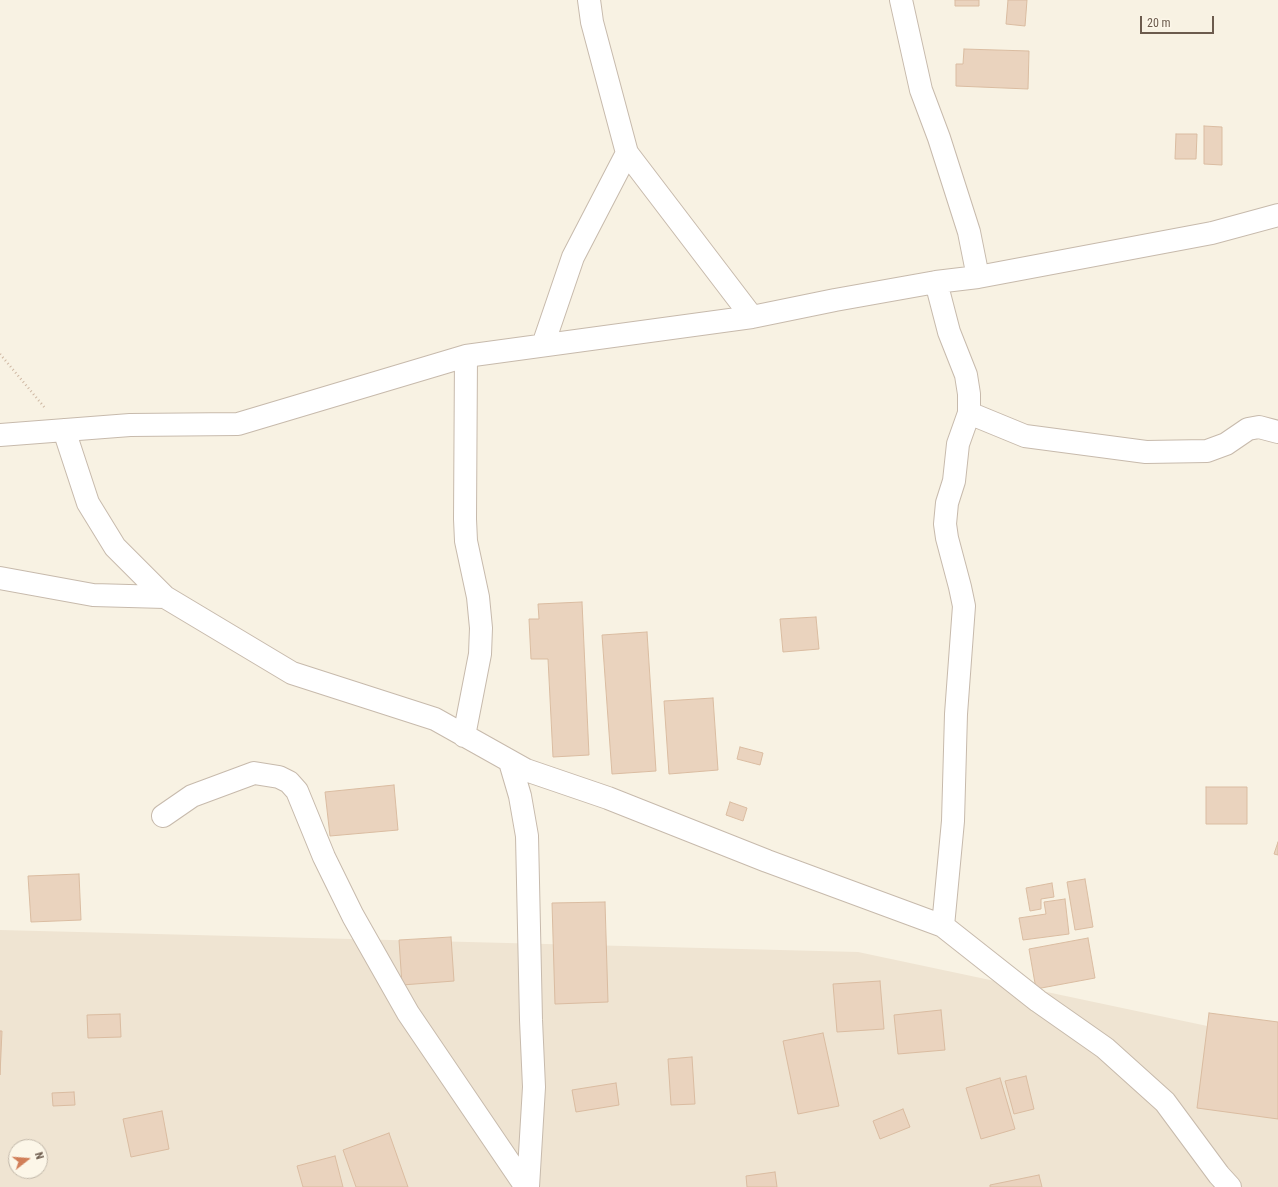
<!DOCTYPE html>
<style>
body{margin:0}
#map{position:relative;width:1278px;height:1187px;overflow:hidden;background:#f8f2e3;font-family:"Roboto Condensed",sans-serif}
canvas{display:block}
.north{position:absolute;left:8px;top:1139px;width:40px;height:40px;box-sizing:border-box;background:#fcf6e8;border:1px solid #c2b8aa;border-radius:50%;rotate:73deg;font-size:11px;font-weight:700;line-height:16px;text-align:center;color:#6c5b4d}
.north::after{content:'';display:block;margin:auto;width:14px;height:18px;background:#d17e58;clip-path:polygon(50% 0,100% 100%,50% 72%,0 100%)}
.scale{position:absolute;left:1140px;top:16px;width:74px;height:18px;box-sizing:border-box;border:2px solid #6c5b4d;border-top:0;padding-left:5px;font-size:12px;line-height:14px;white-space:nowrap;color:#6c5b4d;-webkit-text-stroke:3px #fcf6e8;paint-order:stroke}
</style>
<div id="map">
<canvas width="1278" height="1187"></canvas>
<div class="north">N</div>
<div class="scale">20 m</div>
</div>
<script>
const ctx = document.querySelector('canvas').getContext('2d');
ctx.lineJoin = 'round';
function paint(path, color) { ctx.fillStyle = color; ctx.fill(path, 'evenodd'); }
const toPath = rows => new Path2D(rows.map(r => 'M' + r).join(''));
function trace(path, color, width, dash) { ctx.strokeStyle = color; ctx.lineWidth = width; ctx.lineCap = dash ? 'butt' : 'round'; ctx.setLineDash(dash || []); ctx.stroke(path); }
const residential = toPath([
 [0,930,858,952,1278,1041,1278,1187,0,1187],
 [16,1147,40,1147,40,1171,16,1171]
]);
const building = toPath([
 [955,0,979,0,979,6,955,6,955,0],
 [1008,0,1027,0,1025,26,1006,24,1008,0],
 [964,49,1029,51,1028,89,956,86,956,64,963,64,964,49],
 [1204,126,1222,127,1222,165,1204,164,1204,126],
 [1176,134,1197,134,1196,159,1175,159,1176,134],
 [582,602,589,755,553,757,548,659,531,659,529,619,539,619,538,604,582,602],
 [816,617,819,649,783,652,780,619,816,617],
 [647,632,656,771,612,774,602,635,647,632],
 [713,698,718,770,669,774,664,701,713,698],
 [740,747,763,753,760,765,737,759,740,747],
 [394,785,398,830,330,836,325,792,394,785],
 [1206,787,1247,787,1247,824,1206,824,1206,787],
 [730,802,747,808,743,821,726,815,730,802],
 [1278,842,1278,855,1274,854,1278,842],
 [79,874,81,920,31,922,28,876,79,874],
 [1085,879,1093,927,1075,930,1067,882,1085,879],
 [1052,883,1054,897,1041,899,1041,909,1030,911,1026,888,1052,883],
 [1065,899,1069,934,1023,940,1019,918,1046,914,1044,902,1065,899],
 [605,902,608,1002,555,1004,552,903,605,902],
 [451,937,454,981,402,985,399,940,451,937],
 [1088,938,1095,978,1036,989,1029,949,1088,938],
 [880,981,884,1029,837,1032,833,984,880,981],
 [941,1010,945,1050,898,1054,894,1015,941,1010],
 [1209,1013,1278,1022,1278,1119,1197,1108,1209,1013],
 [120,1014,121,1037,88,1038,87,1015,120,1014],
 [0,1031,2,1031,0,1075,0,1031],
 [823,1033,839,1106,798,1114,783,1041,823,1033],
 [692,1057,695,1104,671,1105,668,1059,692,1057],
 [1026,1076,1034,1109,1014,1114,1005,1081,1026,1076],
 [1000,1078,1015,1129,981,1139,966,1088,1000,1078],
 [616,1083,619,1105,576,1112,572,1090,616,1083],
 [74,1092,75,1105,53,1106,52,1093,74,1092],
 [903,1109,910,1127,880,1139,873,1121,903,1109],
 [162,1111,169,1149,131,1157,123,1119,162,1111],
 [389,1133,408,1187,356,1187,343,1150,389,1133],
 [335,1156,343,1187,303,1187,297,1166,335,1156],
 [775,1172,777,1187,747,1187,746,1176,775,1172],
 [1039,1175,1042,1187,990,1187,990,1185,1039,1175]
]);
const path = toPath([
 [0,354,45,408]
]);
const minor = toPath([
 [589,0,592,22,627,153,752,317],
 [901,0,921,90,939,138,969,232,978,277],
 [936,282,949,332,966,375,969,394,969,413,958,444,954,481,947,503,945,524,947,538,960,587,964,606,956,714,953,821,943,926],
 [543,345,573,257,627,153],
 [969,413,1025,436,1146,452,1207,451,1226,444,1248,429,1259,427,1278,432],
 [64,430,88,503,115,547,165,597],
 [0,435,130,425,238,424,466,356,752,317,835,300,936,282,978,277,1212,233,1278,215],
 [0,578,93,595,165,597,292,673,435,719,526,770,608,798,767,861,943,926,1038,1001,1105,1048,1165,1102,1219,1175,1230,1187],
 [464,736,480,654,481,628,478,597,466,541,465,519,466,356],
 [510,762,520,796,527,836,531,1020,534,1087,528,1187],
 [163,816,192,796,254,773,279,777,289,782,297,791,324,857,353,916,408,1013,526,1187]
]);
paint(residential, '#efe4d2');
paint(building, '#ead3be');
trace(building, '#dabca1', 1);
trace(minor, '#c7baac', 24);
trace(path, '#ceb7a2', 2.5, [1, 3]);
trace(minor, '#fff', 22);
</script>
